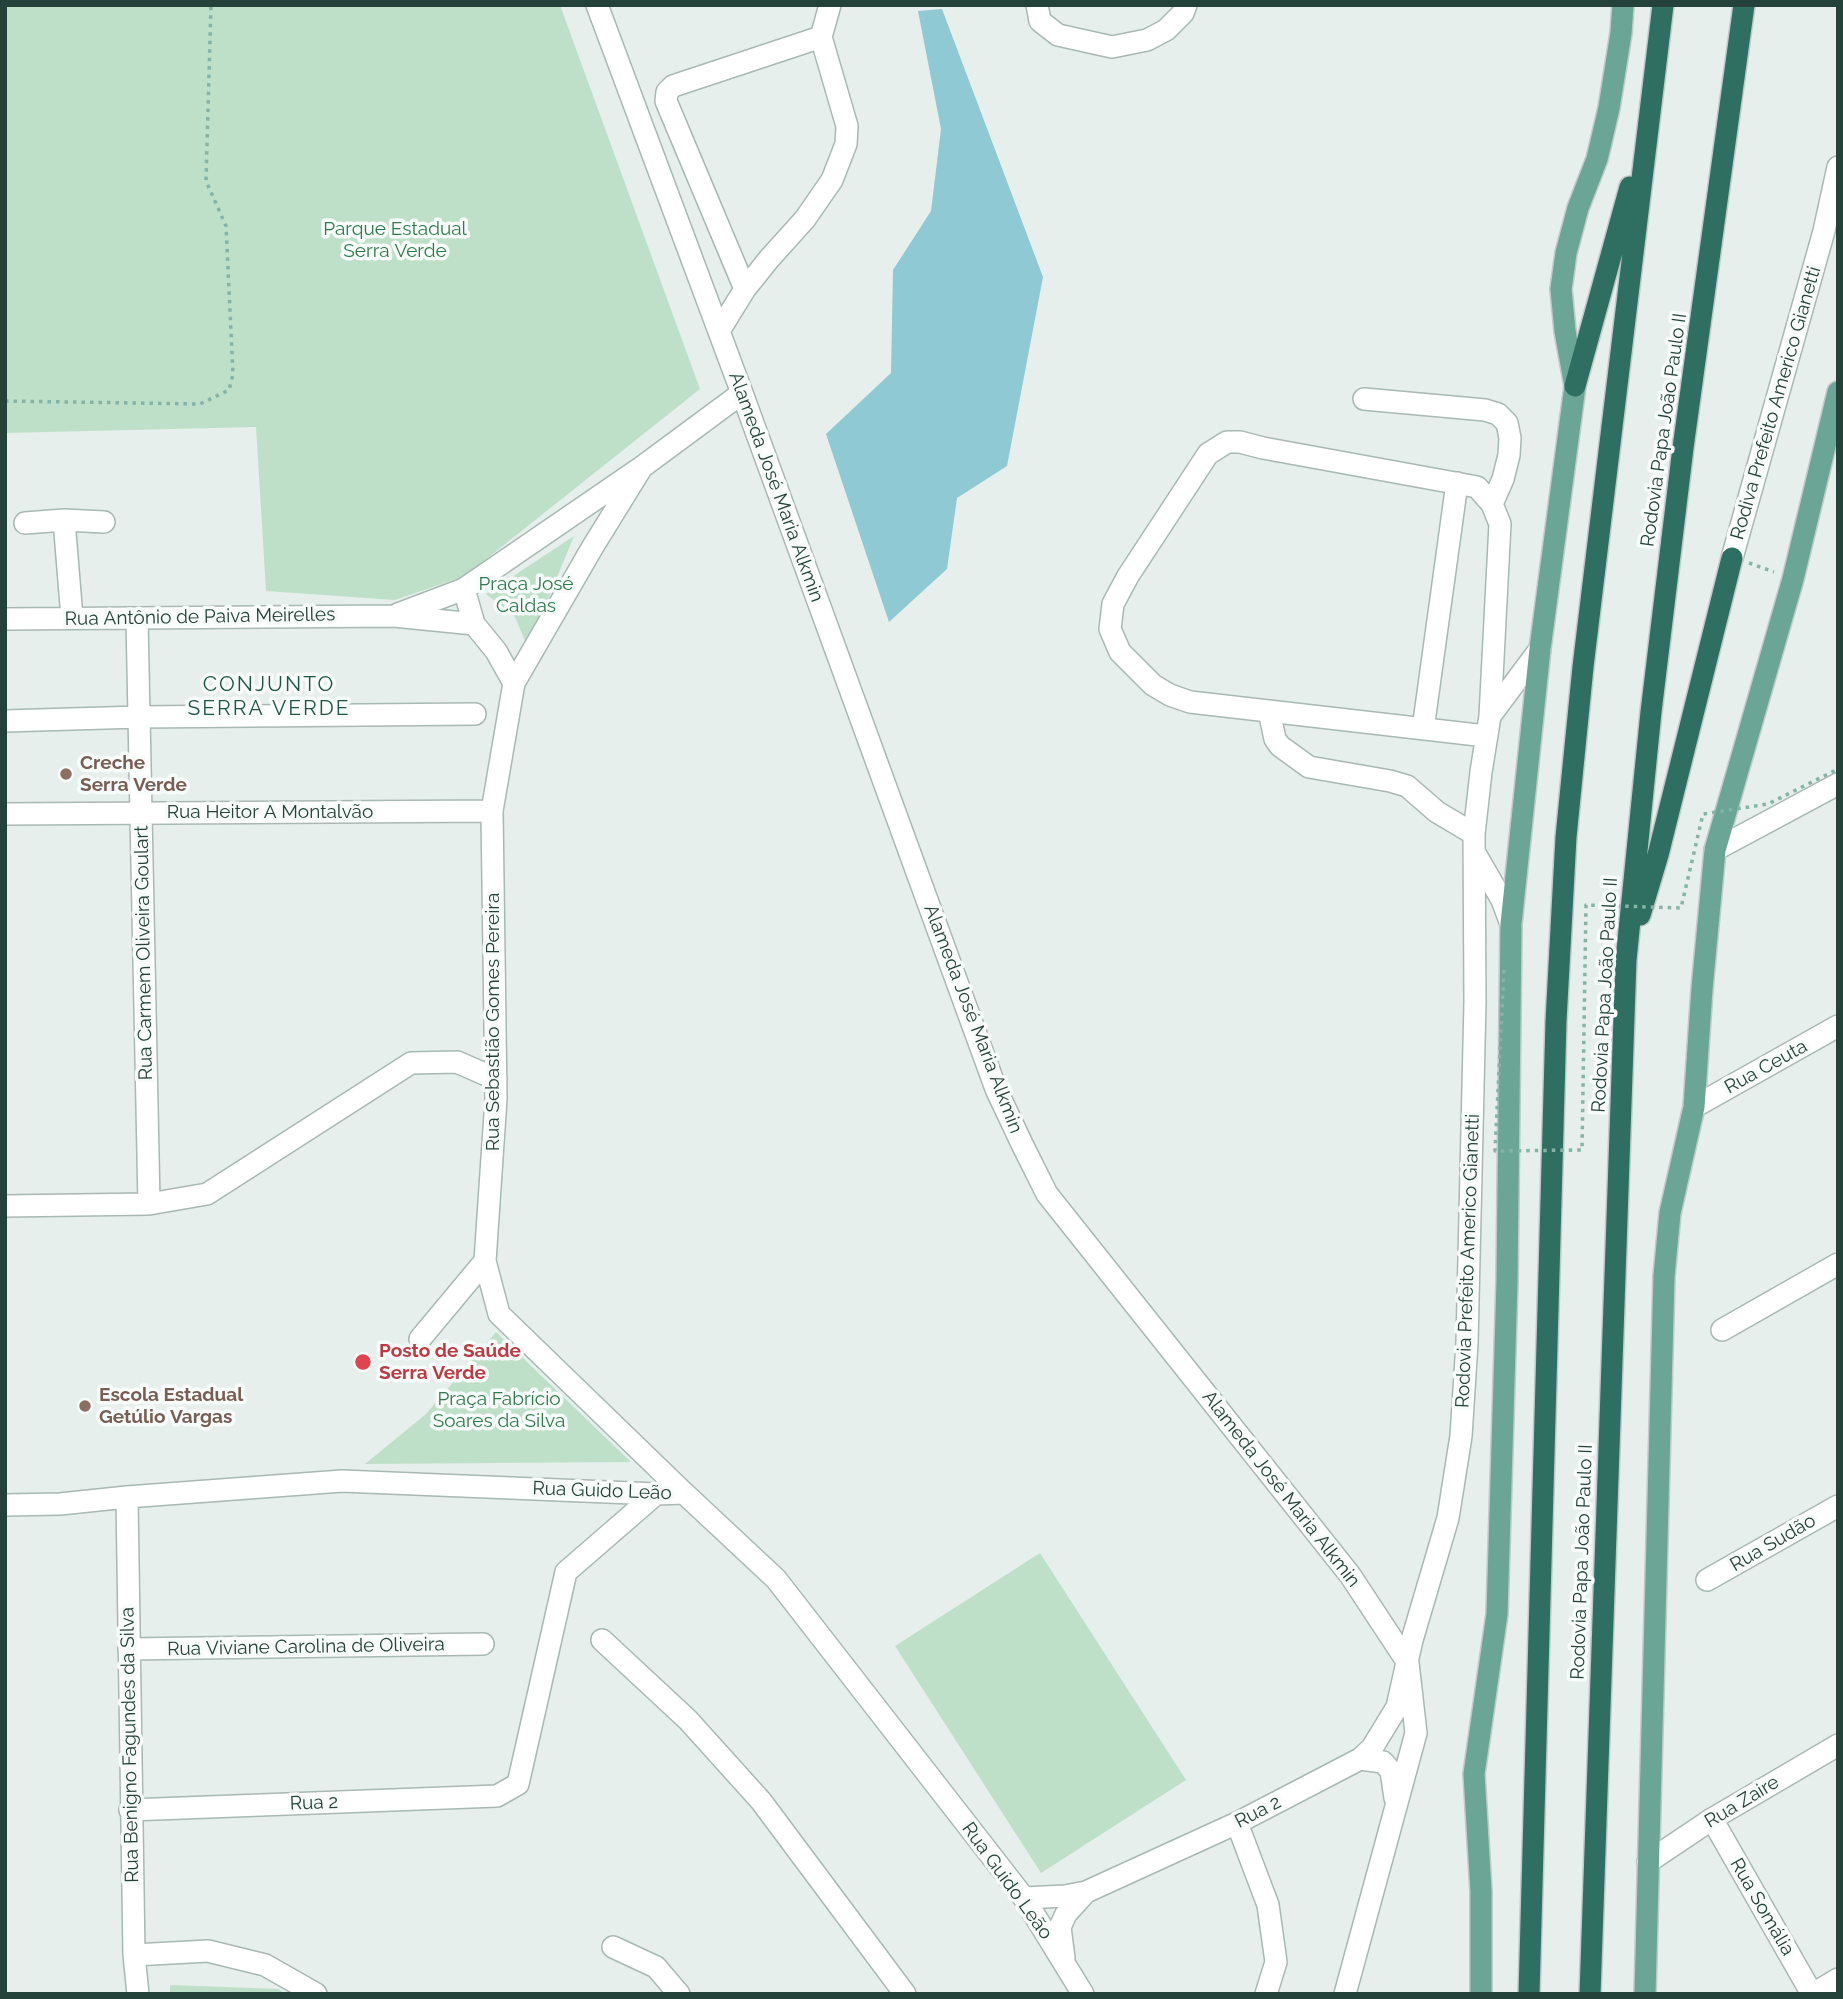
<!DOCTYPE html>
<meta charset="utf-8">
<style>
body{margin:0}
#map{position:relative;width:1843px;height:1999px;overflow:hidden;background:#e6efeb;font-family:Raleway,sans-serif}
canvas{display:block}
.frame{position:absolute;inset:0;border:7px solid #24423a;pointer-events:none}
</style>
<div id="map">
<canvas width="1843" height="1999"></canvas>
<div class="frame"></div>
</div>
<script>
const ctx = document.querySelector('canvas').getContext('2d');
ctx.lineJoin = 'round';
function paint(path, color) { ctx.fillStyle = color; ctx.fill(path, 'evenodd'); }
const toPath = rows => new Path2D(rows.map(r => 'M' + r).join(''));
function trace(path, color, width, dash) { ctx.strokeStyle = color; ctx.lineWidth = width; ctx.lineCap = dash ? 'butt' : 'round'; ctx.setLineDash(dash || []); ctx.stroke(path); }
function drawText(font, color, halo, rows, align = 'center') {
  ctx.font = font + ' Raleway,sans-serif'; ctx.lineWidth = 7; ctx.setLineDash([]); ctx.textBaseline = 'middle'; ctx.strokeStyle = halo; ctx.fillStyle = color; for (const [text, x, y, turn = 0] of rows) {
    ctx.save(); ctx.translate(x, y); ctx.rotate((+turn || 0) * Math.PI / 180); ctx.textAlign = isNaN(turn) ? turn : align; if (halo) ctx.strokeText(text, 0, 0); ctx.fillText(text, 0, 0); ctx.restore();
  }
}
const green = toPath([
 [5,5,560,5,700,389,465,576,395,600,266,591,256,427,5,433],
 [574,536,528,648,515,617,486,594],
 [496,1332,631,1462,365,1464,426,1414],
 [1040,1553,1186,1780,1041,1873,895,1646],
 [170,1985,279,1989,285,1994,170,1994]
]);
const water = toPath([
 [942,9,1043,277,1007,466,957,498,947,569,889,622,826,434,891,373,893,270,931,211,941,129,918,11]
]);
const path = toPath([
 [5,401,200,404,229,390,233,374,226,226,206,181,211,5],
 [1749,563,1774,572]
]);
const minor = toPath([
 [597,5,742,393,996,1089,1022,1144,1047,1194,1350,1575,1408,1663,1416,1733,1345,1994],
 [1037,5,1040,21,1058,35,1112,47,1147,40,1166,30,1183,13,1186,5],
 [745,289,666,101,667,92,673,86,821,37],
 [719,331,745,289,769,259,805,219,832,180,846,144,847,126,821,37,830,5],
 [1364,399,1485,410,1498,414,1507,423,1510,438,1509,455,1503,479,1492,504],
 [642,467,592,548,514,683,492,811,496,1099,485,1261,499,1314,684,1493],
 [64,520,72,618],
 [25,523,64,520,104,522],
 [1732,558,1824,231,1838,167],
 [464,589,474,624,496,651,514,683],
 [398,614,464,589,642,467,742,393],
 [5,619,394,616,474,624],
 [137,619,149,1204],
 [1269,711,1275,739,1280,746,1309,767,1390,781,1407,786,1437,812,1474,834],
 [5,721,139,717,475,714],
 [1423,729,1457,483],
 [1486,736,1190,702,1170,695,1153,685,1120,652,1110,629,1113,604,1128,576,1208,454,1227,442,1240,442,1263,448,1477,487,1492,504,1500,524,1490,716],
 [5,814,492,811],
 [1715,850,1838,784],
 [1476,855,1502,900,1511,924],
 [1694,1107,1838,1026],
 [5,1206,149,1204,207,1194,411,1063,457,1062,496,1079],
 [1722,1330,1838,1264],
 [420,1339,485,1261],
 [127,1497,134,1955,138,1994],
 [5,1505,60,1504,127,1497,342,1481,656,1494,684,1493,776,1579,1024,1898,1083,1994],
 [1707,1580,1838,1506],
 [602,1640,688,1720,761,1801,905,1994],
 [129,1649,483,1644],
 [1360,1759,1383,1762,1391,1771,1395,1798],
 [130,1810,497,1796,518,1784,566,1572,656,1494],
 [1712,1819,1812,1994],
 [1237,1823,1268,1905,1276,1962,1266,1994],
 [1648,1862,1712,1819,1838,1745],
 [1024,1898,1065,1896,1086,1892,1237,1823,1360,1759,1372,1748,1397,1707,1412,1640,1448,1518,1461,1436,1467,1343,1475,1002,1474,834,1481,772,1490,716,1540,649],
 [613,1947,656,1967,679,1994],
 [134,1955,208,1951,265,1965,316,1994],
 [1064,1958,1060,1927,1066,1914,1086,1892],
 [1813,1994,1838,1979]
]);
const major = toPath([
 [1481,1994,1481,1891,1474,1774,1497,1614,1507,1282,1511,924,1540,649,1575,386,1565,331,1561,289,1566,253,1578,208,1597,159,1609,108,1621,33,1623,5],
 [1645,1994,1664,1276,1670,1213,1694,1107,1702,989,1715,850,1793,579,1838,392]
]);
const highway = toPath([
 [1575,386,1630,187],
 [1640,915,1658,855,1732,558],
 [1529,1994,1556,1021,1566,837,1583,667,1663,5],
 [1590,1994,1626,960,1651,712,1683,448,1744,5]
]);
const pathBridge = toPath([
 [1504,970,1495,1151,1582,1150,1586,905,1681,908,1703,814,1768,804,1838,769]
]);
const markers = [
 [66,774,7,"#8d6e63"],
 [363,1362,9,"#e0444e"],
 [85,1406,7,"#8d6e63"]
];
const parkNames = [
 ["Parque Estadual",395,229],
 ["Serra Verde",395,251],
 ["Praça José",526,584],
 ["Caldas",526,606],
 ["Praça Fabrício",499,1399],
 ["Soares da Silva",499,1421]
];
const streetNames = [
 ["Rodiva Prefeito Americo Gianetti",1776,403,-74],
 ["Rodovia Papa João Paulo II",1664,430,-82],
 ["Alameda José Maria Alkmin",776,487,70],
 ["Rua Antônio de Paiva Meirelles",200,617,-1],
 ["Rua Heitor A Montalvão",270,812],
 ["Rua Carmem Oliveira Goulart",144,953,-91],
 ["Rodovia Papa João Paulo II",1605,995,-87],
 ["Alameda José Maria Alkmin",973,1019,69],
 ["Rua Sebastião Gomes Pereira",493,1022,-90],
 ["Rua Ceuta",1766,1067,-29],
 ["Rodovia Prefeito Americo Gianetti",1468,1261,-88],
 ["Alameda José Maria Alkmin",1281,1489,52],
 ["Rua Guido Leão",602,1491,2],
 ["Rua Sudão",1773,1543,-30],
 ["Rodovia Papa João Paulo II",1582,1562,-88],
 ["Rua Viviane Carolina de Oliveira",306,1647,-1],
 ["Rua Benigno Fagundes da Silva",130,1745,-91],
 ["Rua Zaire",1742,1802,-31],
 ["Rua 2",314,1803,-2],
 ["Rua 2",1258,1812,-27],
 ["Rua Guido Leão",1007,1881,54],
 ["Rua Somália",1762,1907,60]
];
const educationNames = [
 ["Creche",80,763],
 ["Serra Verde",80,785],
 ["Escola Estadual",99,1395],
 ["Getúlio Vargas",99,1417]
];
const healthNames = [
 ["Posto de Saúde",379,1351],
 ["Serra Verde",379,1373]
];
const neighbourhoodNames = [
 ["CONJUNTO",269,685],
 ["SERRA VERDE",269,709]
];
paint(green, '#bfe0c8');
paint(water, '#8ec9d4');
trace(minor, '#a8b8b2', 24);
trace(major, '#c2cac8', 24);
trace(highway, '#c2cac8', 24);
trace(path, '#86b3a5', 3.5, [3.5, 5]);
trace(minor, '#fff', 21);
trace(major, '#6aa596', 21);
trace(highway, '#2f6f62', 21);
trace(pathBridge, '#86b3a5', 3.5, [3.5, 5]);
for (const [x, y, r, color] of markers) { const dot = new Path2D(); dot.arc(x, y, r, 0, 2 * Math.PI); ctx.fillStyle = color; ctx.fill(dot); trace(dot, '#f7fbf9', 2.5); }
drawText('19px', '#2d7a4b', '#f7fbf9', parkNames);
drawText('19px', '#24423a', '#f7fbf9', streetNames);
drawText('bold 19px', '#785e54', '#f7fbf9', educationNames, 'left');
drawText('bold 19px', '#be3a42', '#f7fbf9', healthNames, 'left');
ctx.letterSpacing = '2px';
drawText('21px', '#1f5548', '#f7fbf9', neighbourhoodNames);
ctx.letterSpacing = '0px';
</script>
